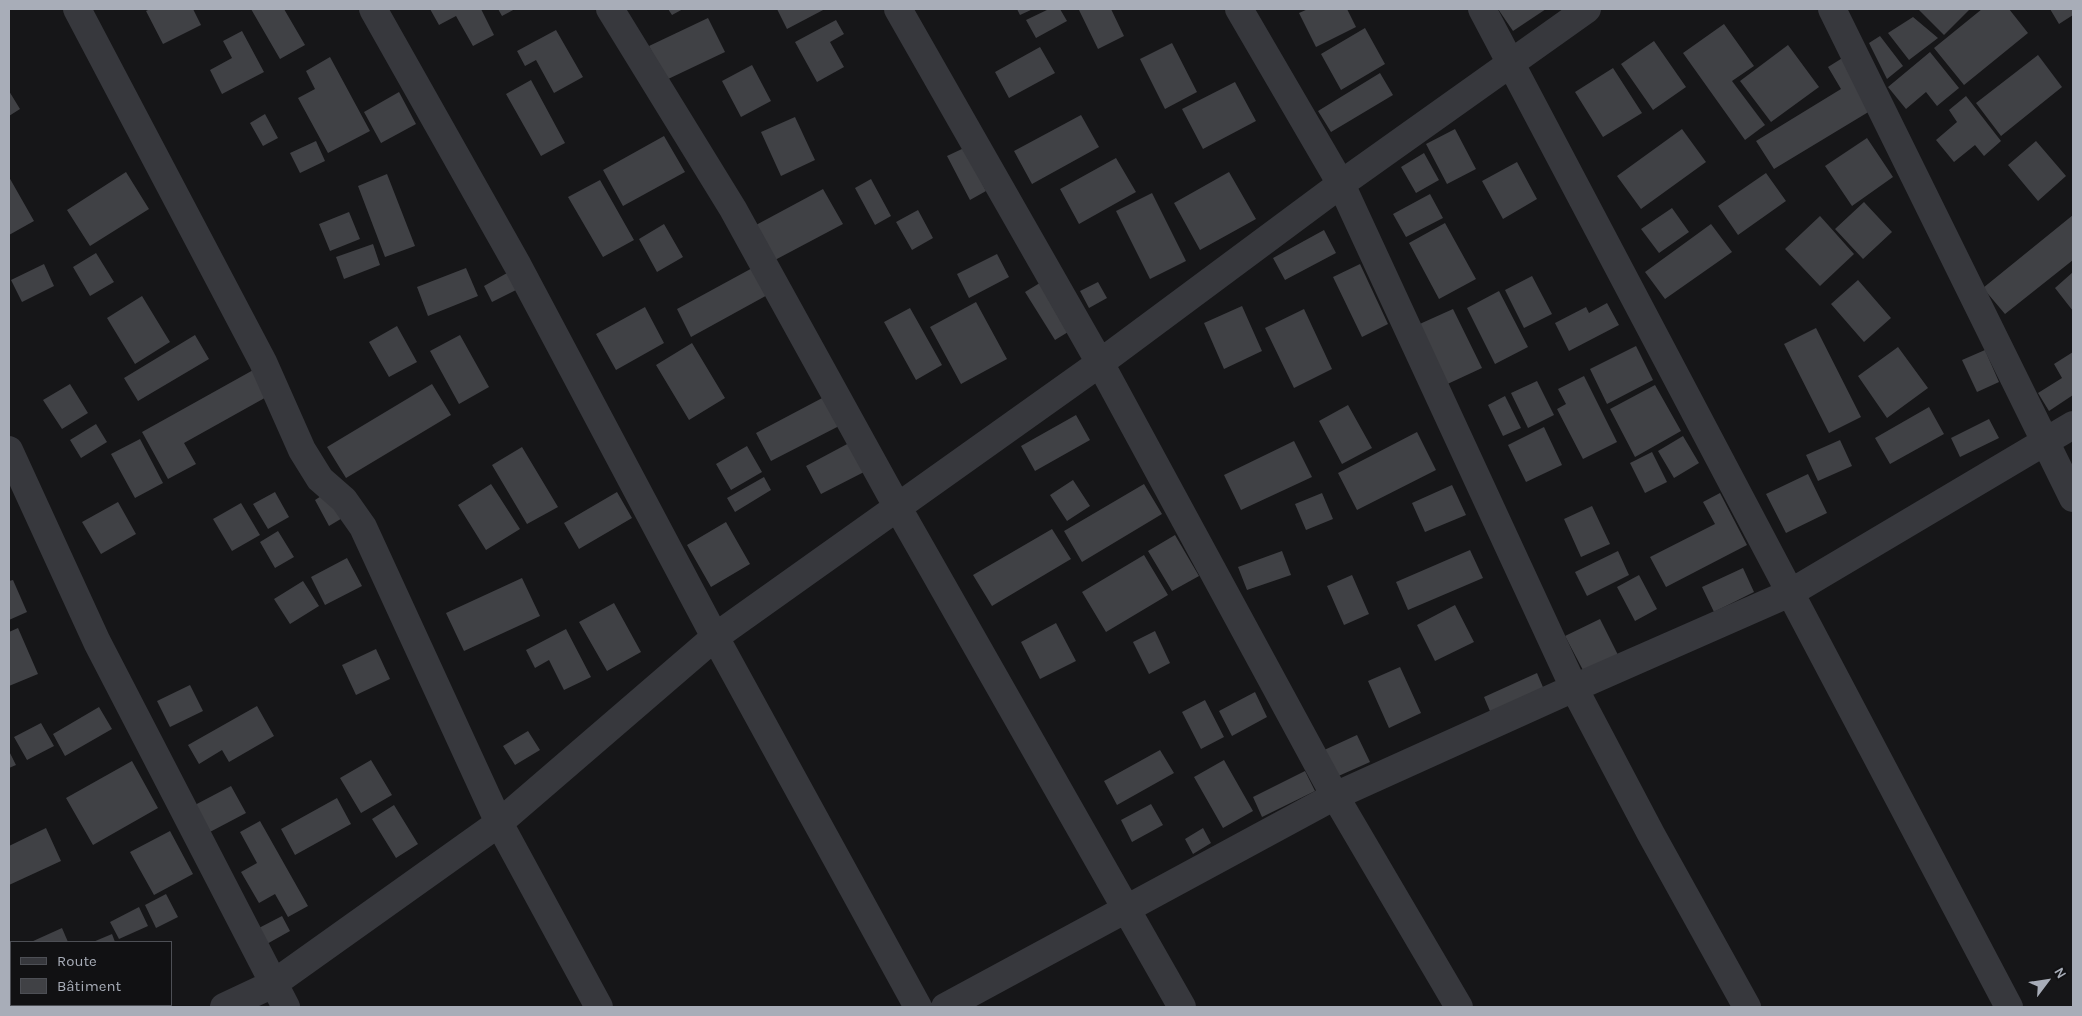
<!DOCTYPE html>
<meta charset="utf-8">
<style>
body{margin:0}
#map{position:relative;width:2082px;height:1016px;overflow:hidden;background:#161618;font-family:Karla,sans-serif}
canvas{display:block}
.frame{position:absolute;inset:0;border:10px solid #a8adb8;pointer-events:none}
.legend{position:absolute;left:10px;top:941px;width:162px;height:65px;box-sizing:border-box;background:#111113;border:1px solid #4d4f55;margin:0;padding:6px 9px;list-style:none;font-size:15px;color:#a8adb8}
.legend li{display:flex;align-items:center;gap:10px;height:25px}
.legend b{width:25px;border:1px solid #4d4f55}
.north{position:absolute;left:2022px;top:956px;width:50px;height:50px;-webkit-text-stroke:4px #111113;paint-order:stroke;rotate:59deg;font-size:14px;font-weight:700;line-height:20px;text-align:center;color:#a8adb8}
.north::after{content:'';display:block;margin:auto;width:18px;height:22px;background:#a8adb8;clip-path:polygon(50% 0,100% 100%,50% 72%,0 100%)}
</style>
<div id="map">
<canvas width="2082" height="1016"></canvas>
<div class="frame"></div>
<ul class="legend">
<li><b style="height:6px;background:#37383d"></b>Route</li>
<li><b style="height:14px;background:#404145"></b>Bâtiment</li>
</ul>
<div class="north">N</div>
</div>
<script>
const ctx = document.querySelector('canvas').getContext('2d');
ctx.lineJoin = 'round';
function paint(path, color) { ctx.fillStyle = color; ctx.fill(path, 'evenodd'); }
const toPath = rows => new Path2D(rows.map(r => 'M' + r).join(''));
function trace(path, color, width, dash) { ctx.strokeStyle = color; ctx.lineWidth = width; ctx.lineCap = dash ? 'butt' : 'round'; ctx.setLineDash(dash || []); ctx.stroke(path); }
const building = toPath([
 [150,9,193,9,201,25,163,44,146,11],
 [251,9,284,9,305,45,280,59],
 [430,9,481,9,494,35,473,46,456,16,439,25],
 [498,9,515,9,502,16],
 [668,9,683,9,672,15],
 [777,9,825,9,787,29],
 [1017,9,1033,9,1020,15],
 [1049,9,1060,9,1067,21,1036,38,1026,20],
 [1082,9,1111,9,1124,36,1098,49,1079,10],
 [1308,9,1347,9,1356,27,1316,47,1299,13],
 [1498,9,1546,9,1513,31],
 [1918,9,1970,9,1944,35],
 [1982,9,2009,9,2028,33,1964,85,1934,48],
 [2050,9,2073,9,2073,15,2059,24],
 [1913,17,1938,38,1909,60,1888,33],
 [708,18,725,52,666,80,649,46],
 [836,20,844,34,830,42,844,67,817,82,795,42],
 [1724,24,1754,66,1732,81,1765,125,1745,140,1683,53],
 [1365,28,1385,64,1341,90,1321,54],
 [556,30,583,77,554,93,536,60,525,66,517,51],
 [242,31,264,72,222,94,210,70,232,58,223,41],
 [1880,36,1903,66,1887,79,1869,43],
 [1654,41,1686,87,1653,110,1621,64],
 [1172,43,1197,92,1165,109,1140,59],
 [1788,45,1819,87,1771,122,1740,81],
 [1040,47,1055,73,1009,98,995,72],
 [1930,52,1959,88,1937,106,1926,92,1906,109,1888,87],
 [2038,55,2062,87,2001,136,1976,103],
 [330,57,370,131,328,153,298,98,315,89,306,71],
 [1844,57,1875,108,1774,169,1756,141,1841,89,1828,67],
 [752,65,771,101,741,117,722,81],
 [1613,68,1642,113,1603,137,1575,92],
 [1380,73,1393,95,1331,132,1318,111],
 [531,80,565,143,541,156,506,94],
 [1235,82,1256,121,1203,149,1182,109],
 [9,91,20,109,9,116],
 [399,92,416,124,381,143,364,112],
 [1966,96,2001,141,1984,156,1975,145,1954,162,1936,140,1957,122,1949,110],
 [265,114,278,138,263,146,250,123],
 [1081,115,1099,147,1032,184,1014,151],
 [795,117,815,160,781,176,761,132],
 [1455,129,1476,169,1447,184,1426,144],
 [1682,129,1706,162,1641,209,1617,176],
 [664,136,685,172,623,206,603,170],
 [1867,138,1893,177,1852,206,1825,166],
 [316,141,325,161,300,173,290,153],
 [2036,141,2066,176,2038,201,2008,165],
 [964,148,986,191,970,200,947,156],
 [1424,153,1439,180,1416,193,1401,167],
 [1116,158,1136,192,1079,224,1060,189],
 [1517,162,1537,199,1503,219,1482,181],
 [126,172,149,209,90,246,67,210],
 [1229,172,1256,219,1200,250,1174,203],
 [1766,173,1786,201,1738,235,1718,206],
 [387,174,415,246,385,257,358,186],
 [9,177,34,221,9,235],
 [871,179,891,216,875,225,855,188],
 [600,180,634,240,603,257,568,197],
 [823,189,843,224,775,260,756,225],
 [1152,193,1186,261,1150,279,1116,211],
 [1430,194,1443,218,1406,237,1393,214],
 [1864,202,1892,232,1863,259,1835,229],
 [1672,208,1689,232,1659,253,1641,229],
 [918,210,933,238,912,250,896,222],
 [349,212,360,239,330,251,319,224],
 [2073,215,2073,260,2005,314,1983,288],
 [1820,216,1854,254,1820,286,1785,249],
 [1445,223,1476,279,1439,299,1409,243],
 [664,224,683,257,657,272,639,239],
 [1711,224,1732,252,1665,299,1645,272],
 [1324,230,1336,253,1285,280,1273,258],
 [373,244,380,265,344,279,336,257],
 [96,253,114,282,90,296,73,267],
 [997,254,1009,277,969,298,957,274],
 [44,264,54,286,22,302,11,280],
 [1360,264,1388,324,1362,337,1333,277],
 [756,266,771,293,691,337,677,309],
 [466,268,478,296,428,316,417,287],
 [2073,272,2073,311,2055,288],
 [507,273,516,290,492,302,484,286],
 [1532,276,1552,314,1524,328,1505,290],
 [1858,280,1891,318,1864,342,1831,304],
 [1043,281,1073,329,1055,340,1025,292],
 [1098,282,1107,298,1089,308,1080,291],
 [1499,291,1528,347,1495,364,1467,308],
 [142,296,170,342,135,364,107,318],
 [976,302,1007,359,961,384,930,327],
 [1607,303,1619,325,1569,351,1555,323,1586,307,1589,313],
 [1242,306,1262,351,1224,369,1204,323],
 [645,307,664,343,616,370,596,334],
 [910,308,942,365,916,380,884,322],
 [1304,309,1332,369,1294,388,1265,328],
 [1453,309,1482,368,1441,387,1413,327],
 [397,326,417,362,389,377,369,342],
 [1816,328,1861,417,1829,433,1784,344],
 [195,335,209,359,138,401,124,378],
 [460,335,489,387,459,404,430,351],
 [692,343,725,398,689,420,656,365],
 [1636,346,1653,380,1607,404,1590,369],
 [1898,347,1928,388,1887,418,1858,376],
 [1985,350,1999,382,1977,392,1962,360],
 [2073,352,2073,395,2049,411,2038,393,2062,378,2054,364],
 [255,369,270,395,184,443,196,464,168,479,142,432],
 [1584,376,1617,442,1583,459,1557,409,1566,404,1558,389],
 [1537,381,1554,415,1528,428,1511,393],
 [70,384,88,413,62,429,43,400],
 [432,384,451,415,346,478,327,447],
 [1655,385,1681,431,1635,457,1610,409],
 [826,396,841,425,771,461,756,433],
 [1505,396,1521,428,1503,436,1488,405],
 [1348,405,1372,448,1342,464,1319,421],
 [1929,407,1944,434,1890,464,1875,438],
 [1076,415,1090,440,1035,471,1021,446],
 [1989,419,1999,438,1960,457,1951,438],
 [96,424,107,442,81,458,70,440],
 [1544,427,1562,465,1526,482,1508,445],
 [1417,432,1436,470,1357,510,1338,473],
 [1683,436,1699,463,1674,478,1658,451],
 [140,439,163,483,135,498,111,454],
 [1840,440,1852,466,1818,481,1806,455],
 [1294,441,1312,477,1241,510,1224,475],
 [849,443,864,472,821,494,806,466],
 [747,446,762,472,731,490,716,464],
 [522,447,558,507,527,524,492,465],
 [1652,452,1667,482,1645,493,1630,463],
 [1808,474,1827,513,1786,533,1766,494],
 [764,477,771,490,735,512,727,498],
 [1073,480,1090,506,1067,521,1050,495],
 [491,484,520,529,486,550,458,505],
 [1144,484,1162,514,1082,562,1064,531],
 [1452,485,1466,515,1425,532,1412,503],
 [329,491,344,517,329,526,315,500],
 [275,492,289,517,268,529,253,504],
 [617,492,632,518,579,549,564,523],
 [1322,493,1333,519,1306,530,1295,504],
 [1720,493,1747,545,1666,587,1650,557,1715,524,1703,502],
 [118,502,136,534,101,554,82,522],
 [241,503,260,535,232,551,213,519],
 [1592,506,1610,544,1581,557,1564,519],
 [726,522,750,564,711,587,687,545],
 [1052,529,1071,559,992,606,973,575],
 [278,531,294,557,275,568,260,542],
 [1175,535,1199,576,1172,591,1148,551],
 [1470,550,1483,578,1408,610,1396,582],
 [1282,551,1291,575,1247,590,1238,567],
 [1618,551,1629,575,1587,596,1575,572],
 [1144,555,1168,595,1106,632,1082,592],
 [347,558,362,586,325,605,311,577],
 [1743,568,1754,592,1714,612,1702,587],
 [1352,575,1369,614,1344,625,1327,586],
 [1639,575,1657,609,1635,621,1617,587],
 [522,578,540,616,464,651,446,613],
 [13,580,27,612,9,620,9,581],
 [303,581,319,606,290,624,274,599],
 [614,603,641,652,607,671,579,622],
 [1455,605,1474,642,1435,661,1417,625],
 [1600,619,1618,655,1584,672,1565,636],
 [1056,623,1076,661,1040,679,1021,642],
 [18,628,38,674,9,686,9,632],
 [566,629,591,677,564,690,549,660,535,668,526,650],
 [1155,631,1170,663,1149,674,1133,642],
 [376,649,390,679,356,695,342,665],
 [1400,667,1421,713,1389,728,1368,681],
 [1537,673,1545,692,1492,716,1484,697],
 [190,685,203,711,170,727,157,701],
 [1255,692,1267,717,1232,736,1219,711],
 [1205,700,1224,737,1201,749,1182,712],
 [257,706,274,736,229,762,222,750,199,764,188,745],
 [99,707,112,729,65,756,53,734],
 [41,723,54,746,27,760,14,737],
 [528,731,540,750,515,765,503,746],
 [1357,735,1370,762,1334,778,1322,751],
 [1160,750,1174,773,1117,805,1104,781],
 [9,751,16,765,9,768],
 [371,760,392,795,361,813,340,778],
 [1224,760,1253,811,1223,828,1194,777],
 [132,761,158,808,93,845,66,798],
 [1305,771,1315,791,1262,817,1253,797],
 [231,786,246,813,208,833,193,806],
 [337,798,351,824,295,855,281,829],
 [1151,804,1163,825,1132,842,1121,820],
 [394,805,418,844,396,858,372,819],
 [260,821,308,906,288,917,275,894,259,903,241,872,257,863,240,832],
 [46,828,61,861,9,885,9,846],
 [1203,828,1211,843,1193,854,1185,839],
 [170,831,193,874,154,895,130,852],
 [166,894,178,917,156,928,145,905],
 [139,907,148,926,119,939,110,922],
 [282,916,290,931,265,945,257,929],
 [62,928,68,942,31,942],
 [112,934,115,942,93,942]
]);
const street = toPath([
 [77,9,263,362,302,450,320,479,344,500,363,527,499,823,599,1007],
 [373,9,518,266,715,637,918,1007],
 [610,9,733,209,898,508,1182,1007],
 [898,9,1100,363,1335,796,1459,1007],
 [1239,9,1341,184,1574,688,1651,834,1747,1007],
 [1482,9,2009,1007],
 [1832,9,2073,498],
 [9,450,97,642,286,1007],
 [9,985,11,990],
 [224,1007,273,984,499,823,715,637,1100,363,1341,184,1587,9],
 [945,1007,1335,796,1574,688,1790,593,2073,425]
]);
paint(building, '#404145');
trace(street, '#37383d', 28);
</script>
